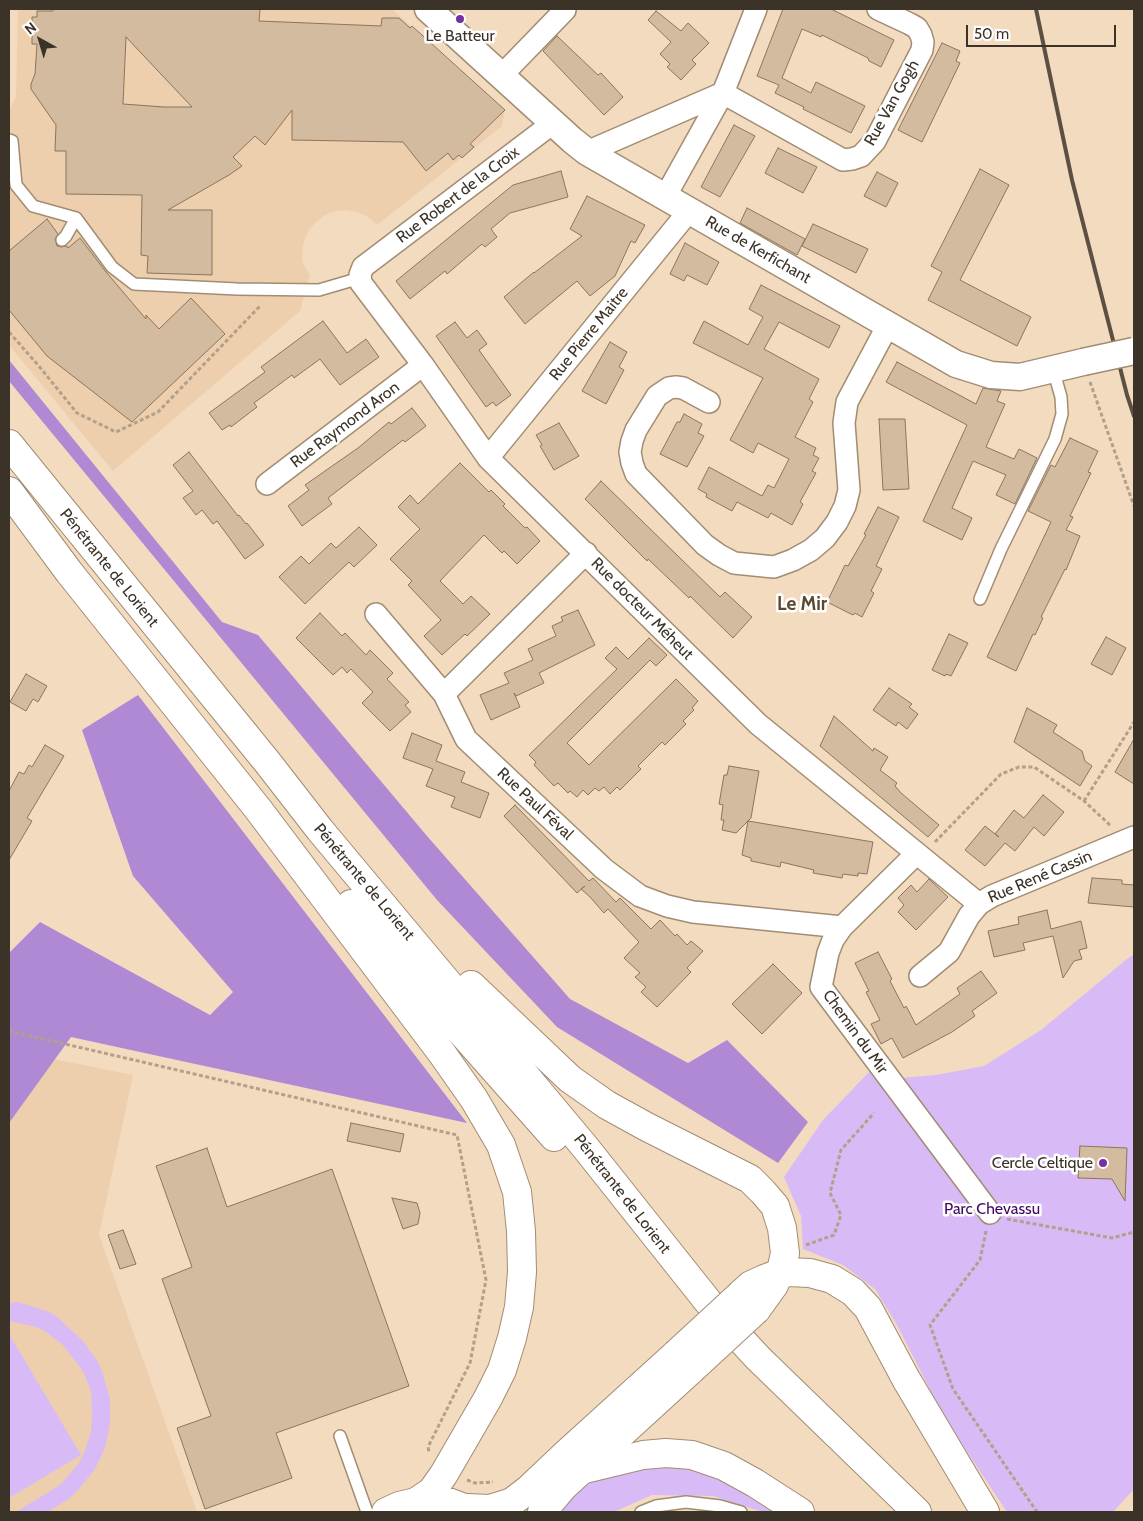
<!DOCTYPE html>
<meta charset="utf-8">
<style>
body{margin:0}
#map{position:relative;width:1143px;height:1521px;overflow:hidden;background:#f3dbbf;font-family:Cabin,sans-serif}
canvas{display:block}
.frame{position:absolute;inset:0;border:10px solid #3c3328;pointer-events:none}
.north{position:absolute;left:15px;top:15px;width:50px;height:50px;-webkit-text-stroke:4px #fff;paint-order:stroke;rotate:321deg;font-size:14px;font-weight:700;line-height:20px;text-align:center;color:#3c3328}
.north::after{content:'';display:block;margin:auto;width:18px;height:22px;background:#3c3328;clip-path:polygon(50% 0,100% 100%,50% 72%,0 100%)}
.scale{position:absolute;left:966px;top:25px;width:150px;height:22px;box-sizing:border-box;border:2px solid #3c3328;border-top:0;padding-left:6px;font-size:15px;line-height:18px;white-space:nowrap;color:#3c3328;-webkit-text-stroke:4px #fff;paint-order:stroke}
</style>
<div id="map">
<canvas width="1143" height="1521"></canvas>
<div class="frame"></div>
<div class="north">N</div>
<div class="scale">50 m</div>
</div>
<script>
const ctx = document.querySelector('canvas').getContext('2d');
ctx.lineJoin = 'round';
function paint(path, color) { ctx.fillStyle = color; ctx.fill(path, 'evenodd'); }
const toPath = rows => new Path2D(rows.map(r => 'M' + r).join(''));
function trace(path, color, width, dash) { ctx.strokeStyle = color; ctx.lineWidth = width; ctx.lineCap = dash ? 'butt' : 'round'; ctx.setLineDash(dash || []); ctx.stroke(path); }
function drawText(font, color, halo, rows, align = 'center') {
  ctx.font = font + ' Cabin,sans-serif'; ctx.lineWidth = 5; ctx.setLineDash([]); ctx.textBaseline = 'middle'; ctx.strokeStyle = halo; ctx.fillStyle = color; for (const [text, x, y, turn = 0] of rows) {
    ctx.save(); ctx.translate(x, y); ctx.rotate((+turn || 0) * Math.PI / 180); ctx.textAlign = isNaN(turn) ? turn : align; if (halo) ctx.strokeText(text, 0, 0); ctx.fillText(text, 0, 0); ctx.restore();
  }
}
const built = toPath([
 [18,9,392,9,505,110,502,126,377,225,367,216,357,212,346,210,335,211,325,215,316,222,309,230,304,241,302,252,303,263,310,276,300,311,113,471,9,345,9,110,16,97],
 [9,1050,133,1075,99,1235,197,1512,9,1512]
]);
const green = toPath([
 [1134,954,1134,1489,1113,1512,1007,1512,944,1417,897,1325,875,1289,843,1265,803,1249,801,1216,784,1177,823,1120,873,1068,901,1078,936,1075,984,1066,1041,1030,1127,959],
 [18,1302,44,1310,55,1315,83,1341,98,1362,103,1374,110,1400,110,1422,108,1435,105,1448,95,1469,78,1490,69,1499,47,1512,16,1512,60,1485,79,1463,84,1453,91,1432,92,1411,91,1391,83,1371,63,1345,46,1332,36,1327,9,1321,9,1303],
 [9,1334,81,1455,9,1498],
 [660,1461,717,1473,784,1512,763,1512,713,1496,652,1495,614,1512,551,1512,601,1475]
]);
const forest = toPath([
 [9,360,222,622,258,635,427,836,570,999,688,1063,727,1040,808,1122,778,1163,557,1027,437,900,9,381],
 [138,695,467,1123,71,1037,9,1123,9,953,40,922,210,1015,233,992,133,876,82,730]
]);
const building = toPath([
 [53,9,260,9,259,21,381,26,382,18,399,18,410,28,412,26,505,110,470,144,474,147,462,158,459,155,453,160,448,153,426,171,403,142,292,140,292,110,265,145,255,136,233,157,242,166,229,175,168,210,212,210,212,275,147,273,148,256,141,255,142,195,66,194,66,151,55,151,56,125,31,89,31,84,35,74,37,44,32,44,32,17,37,17,37,11,53,11,53,9],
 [126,37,192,107,164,107,123,104,126,37],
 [783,9,831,9,894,40,881,67,869,61,868,58,822,35,821,37,802,29,782,78,811,93,816,82,865,106,851,133,803,109,804,107,775,93,779,85,757,76,783,9],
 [656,11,681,31,688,23,709,43,692,60,696,64,681,80,667,67,670,64,660,54,671,42,648,20,656,11],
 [557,36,598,75,601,73,623,97,604,115,543,51,557,36],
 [942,43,960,51,956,61,960,63,922,142,898,130,942,43],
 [734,125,755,136,720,197,701,187,734,125],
 [778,148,817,167,803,193,765,173,778,148],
 [980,169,1009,185,960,280,1031,317,1017,346,928,300,942,272,931,266,980,169],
 [561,171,568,197,510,213,491,229,497,237,485,247,482,244,447,274,445,271,410,299,396,281,513,185,561,171],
 [877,172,898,183,886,207,864,196,877,172],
 [587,196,645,225,635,243,631,241,615,276,590,296,577,281,525,324,504,297,534,272,534,273,582,236,570,229,587,196],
 [747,208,805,239,797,255,740,223,747,208],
 [47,219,58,234,55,239,57,246,61,247,67,246,68,248,80,238,106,272,146,319,146,315,159,329,191,298,225,334,132,422,47,356,9,310,9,251,47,219],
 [813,224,868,249,856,273,802,246,813,224],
 [685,243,719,262,707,285,687,275,684,281,670,274,685,243],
 [761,285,840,326,829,348,779,322,764,349,819,379,809,399,813,402,795,437,816,448,813,455,819,458,812,471,816,473,800,502,803,504,792,525,771,513,768,518,737,502,732,511,706,497,707,494,698,489,709,467,762,496,768,485,774,488,789,459,758,443,753,453,730,440,763,378,693,343,704,321,748,345,763,317,749,309,761,285],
 [323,321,347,353,366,339,379,357,340,385,320,359,294,378,292,375,254,403,257,407,231,427,230,425,222,430,209,413,265,372,261,367,323,321],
 [455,322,467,338,477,330,487,344,479,350,511,395,496,406,493,402,486,407,436,336,455,322],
 [610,342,627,352,619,367,624,370,606,404,582,391,610,342],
 [897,362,976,404,983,388,1001,391,997,401,1005,404,986,447,1014,459,1019,449,1037,458,1015,504,996,495,1006,475,973,461,952,508,972,518,962,540,923,521,967,425,886,382,897,362],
 [412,408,426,426,405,442,403,440,328,498,332,504,302,526,288,506,309,490,305,485,358,448,389,422,391,424,412,408],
 [684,414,702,424,698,433,704,436,687,467,660,454,677,422,680,422,684,414],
 [879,419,905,419,909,489,883,490,879,419],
 [559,423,579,456,554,470,540,446,542,445,536,435,559,423],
 [1070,438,1098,451,1088,472,1091,473,1070,516,1073,517,1066,530,1080,536,1066,570,1065,569,1041,617,1043,618,1035,635,1033,634,1016,671,987,657,1051,522,1028,511,1051,465,1055,467,1070,438],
 [189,452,238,516,239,515,246,524,247,523,264,545,245,559,217,521,213,524,202,510,196,515,183,498,193,491,173,465,189,452],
 [460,463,489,492,491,490,505,504,503,506,525,528,527,527,540,541,517,564,504,551,502,553,484,535,440,581,463,604,471,596,490,614,467,636,465,634,442,655,424,636,441,620,408,585,412,581,390,559,420,529,398,507,410,495,418,504,460,463],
 [601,481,720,597,725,592,752,617,733,638,690,596,689,598,648,559,647,561,585,499,601,481],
 [878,507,899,517,876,566,882,569,871,591,874,593,862,617,855,613,853,615,827,602,845,565,848,566,866,535,864,534,878,507],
 [359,527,377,545,354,567,349,562,305,604,279,577,301,556,309,564,331,543,336,548,359,527],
 [578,610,595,645,539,673,544,683,516,696,514,693,520,707,491,720,480,695,509,683,504,673,533,660,528,649,556,636,552,626,563,621,561,617,578,610],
 [320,613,342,636,345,633,366,655,370,650,393,673,387,679,409,702,405,705,411,712,390,731,362,703,373,692,351,669,347,673,342,667,333,675,296,638,320,613],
 [949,634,968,643,951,676,946,674,945,676,932,670,949,634],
 [1106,637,1126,648,1112,675,1091,664,1106,637],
 [649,638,667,655,656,666,650,660,567,743,589,765,676,679,698,701,692,708,694,710,683,721,686,724,665,745,662,742,638,766,641,769,620,790,617,787,610,794,604,787,599,791,595,788,588,795,583,790,577,797,570,791,568,793,558,783,554,786,534,765,536,762,529,755,617,669,605,658,616,647,628,659,649,638],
 [26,674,47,686,38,702,33,699,26,711,10,702,26,674],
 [889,688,912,704,909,707,918,714,907,729,898,722,896,726,873,710,889,688],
 [1027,708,1057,725,1053,732,1082,751,1085,761,1092,766,1080,786,1014,742,1027,708],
 [834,716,873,751,874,748,888,757,880,770,897,783,895,786,901,793,939,825,928,837,820,746,834,716],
 [412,733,442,745,436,761,465,772,461,782,489,793,480,818,451,807,455,797,426,786,433,769,403,758,412,733],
 [1134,739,1134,784,1115,772,1134,739],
 [45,745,64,756,27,818,32,821,9,860,9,791,19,772,24,774,29,765,32,767,45,745],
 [729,766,759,771,751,818,736,833,722,830,724,820,721,820,723,805,719,804,724,775,727,775,729,766],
 [1043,795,1064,812,1044,836,1034,827,1015,851,1005,843,985,866,965,850,985,826,999,837,995,834,1014,810,1024,818,1043,795],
 [515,805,589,881,593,878,616,902,620,898,651,929,660,920,675,936,677,934,687,945,691,941,703,951,687,968,691,972,657,1007,641,992,646,987,635,977,640,973,624,958,639,942,608,909,604,913,590,897,581,889,585,886,577,893,504,816,515,805],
 [748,821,873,842,867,874,858,873,858,876,843,874,842,878,813,873,814,870,781,862,780,867,751,861,751,858,742,855,748,821],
 [1092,878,1122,880,1122,884,1134,885,1134,907,1088,903,1092,878],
 [929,879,948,897,916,930,898,912,904,905,898,898,911,885,917,892,929,879],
 [1047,910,1051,929,1081,921,1087,948,1079,950,1082,959,1074,961,1063,978,1053,936,1023,943,1025,950,994,957,988,931,1019,924,1018,917,1047,910],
 [878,952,892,979,890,981,904,1008,906,1006,916,1025,960,994,957,988,981,971,997,993,972,1011,975,1016,952,1032,903,1058,892,1038,881,1044,871,1024,880,1020,866,992,869,991,855,963,878,952],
 [773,964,802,993,762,1034,732,1004,773,964],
 [351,1123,404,1134,400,1152,347,1141,351,1123],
 [1080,1146,1127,1148,1125,1201,1112,1179,1078,1178,1080,1146],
 [207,1148,227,1207,332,1169,409,1386,276,1433,292,1478,205,1509,177,1428,211,1416,162,1279,192,1267,156,1166,207,1148],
 [392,1198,417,1203,420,1213,418,1224,403,1229,392,1198],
 [123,1230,136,1264,120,1269,108,1235,123,1230]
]);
const path = toPath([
 [9,332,38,365,77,413,116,432,158,412,261,305],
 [1090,382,1134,506],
 [1084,801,1134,722],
 [935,842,1001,774,1019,767,1034,767,1084,801,1111,826],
 [9,1031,457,1135,486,1280,470,1363,428,1447,429,1452],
 [1007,1219,1112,1238,1134,1232],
 [986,1231,980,1260,930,1325,953,1389,1037,1512],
 [806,1245,834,1235,841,1215,830,1193,841,1150,874,1113],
 [467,1480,475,1483,493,1482]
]);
const service = toPath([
 [9,140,12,141,16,185,33,206,76,218,66,236,62,240],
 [76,218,112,267,134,284,237,289,319,290,360,278],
 [980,599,1001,549,1055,439,1062,414,1061,397,1053,369],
 [340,1436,367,1512],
 [641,1512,656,1506,686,1502,720,1506,741,1512]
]);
const minor = toPath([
 [501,76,565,10,564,9],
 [723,93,843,160,852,159,861,156,875,141,922,50,923,42,921,35,917,28,910,24,878,9],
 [553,123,363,267,360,275,361,283,423,365,488,458,758,724,979,904],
 [587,152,723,93],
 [665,197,723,93,756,9],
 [709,402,683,388,676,387,669,388,657,396,636,430,632,441,630,452,632,463,636,474,705,545,719,555,734,563,774,567,793,560,811,550,825,538,837,522,845,506,849,490,844,423,847,402,888,325],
 [488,458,689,211],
 [267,484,423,365],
 [376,614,444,694,466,739,604,869,640,896,667,906,693,912,842,927],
 [444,694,586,553],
 [916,854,842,927,833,940,828,953,821,987,990,1213],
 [920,976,949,952,969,916,979,904,992,896,1134,837]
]);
const tertiary = toPath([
 [428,9,572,140,587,152,956,364,991,375,1020,377,1083,362]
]);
const secondary = toPath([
 [386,1512,399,1506,416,1502,433,1501,451,1503,475,1512]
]);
const primary = toPath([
 [741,1294,751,1285,764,1279,780,1273,787,1272,810,1273,832,1279,853,1292,868,1308,906,1379,985,1512],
 [721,1318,758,1358,917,1512],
 [581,1470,643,1455,666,1453,692,1455,724,1466,755,1483,800,1512],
 [467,1508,490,1509,512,1502,529,1489,566,1454,676,1354]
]);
const trunk = toPath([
 [9,444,268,763,320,830,585,1147,721,1318],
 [9,491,69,572,258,809,441,1052,474,1099,501,1145,517,1192,521,1231,522,1272,519,1307,512,1338,502,1370,488,1398,444,1474,432,1491,416,1502],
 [351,904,379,939,554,1137],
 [471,985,570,1079,607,1105,647,1127,750,1179,763,1192,775,1206,782,1228,785,1253,782,1267,774,1285,756,1310],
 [542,1512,563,1487,691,1370]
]);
const rail = toPath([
 [1036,9,1072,180,1127,395,1134,416]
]);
const tertiaryBridge = toPath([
 [1083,362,1134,351]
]);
const primaryBridge = toPath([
 [676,1354,741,1294]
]);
const trunkBridge = toPath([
 [691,1370,756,1310]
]);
const markers = [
 [460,19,5,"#7430a5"],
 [1103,1163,5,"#7430a5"]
];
const poiNames = [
 ["Le Batteur",460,36],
 ["Cercle Celtique",1093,1163,"right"]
];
const streetNames = [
 ["Rue Van Gogh",892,103,-61],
 ["Rue Robert de la Croix",458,195,-37],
 ["Rue de Kerfichant",758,250,30],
 ["Rue Pierre Maitre",589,334,-51],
 ["Rue Raymond Aron",345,425,-37],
 ["Pénétrante de Lorient",109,568,51],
 ["Rue docteur Méheut",642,609,45],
 ["Rue Paul Féval",535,804,43],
 ["Rue René Cassin",1040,877,-23],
 ["Pénétrante de Lorient",364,882,50],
 ["Chemin du Mir",855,1032,54],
 ["Pénétrante de Lorient",622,1194,52]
];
const parkNames = [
 ["Parc Chevassu",992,1209]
];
const quarterNames = [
 ["Le Mir",802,604]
];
paint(built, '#edcfae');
paint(green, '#d8bbf6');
paint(forest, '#af89d4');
paint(building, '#d3bba0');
trace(building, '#8b755c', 1);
trace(service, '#a28c72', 14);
trace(minor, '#a28c72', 24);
trace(tertiary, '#a28c72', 29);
trace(secondary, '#a28c72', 30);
trace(primary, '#a28c72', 30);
trace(trunk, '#a28c72', 30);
trace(path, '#b3a08a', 3, [4, 2.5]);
trace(service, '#fff', 11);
trace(minor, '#fff', 21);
trace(tertiary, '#fff', 26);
trace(secondary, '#fff', 28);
trace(primary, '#fff', 28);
trace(trunk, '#fff', 28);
trace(rail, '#5b5042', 4);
trace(tertiaryBridge, '#a28c72', 29, []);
trace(primaryBridge, '#a28c72', 30, []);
trace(trunkBridge, '#a28c72', 30, []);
trace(tertiaryBridge, '#fff', 26);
trace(primaryBridge, '#fff', 28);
trace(trunkBridge, '#fff', 28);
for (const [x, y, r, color] of markers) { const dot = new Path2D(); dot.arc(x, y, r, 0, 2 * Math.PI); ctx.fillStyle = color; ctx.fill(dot); trace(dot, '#fff', 2); }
drawText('16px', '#3c3328', '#fff', poiNames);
drawText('16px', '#3c3328', '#fff', streetNames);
drawText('16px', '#420865', '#fff', parkNames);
drawText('bold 19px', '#5d4931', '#fff', quarterNames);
</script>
